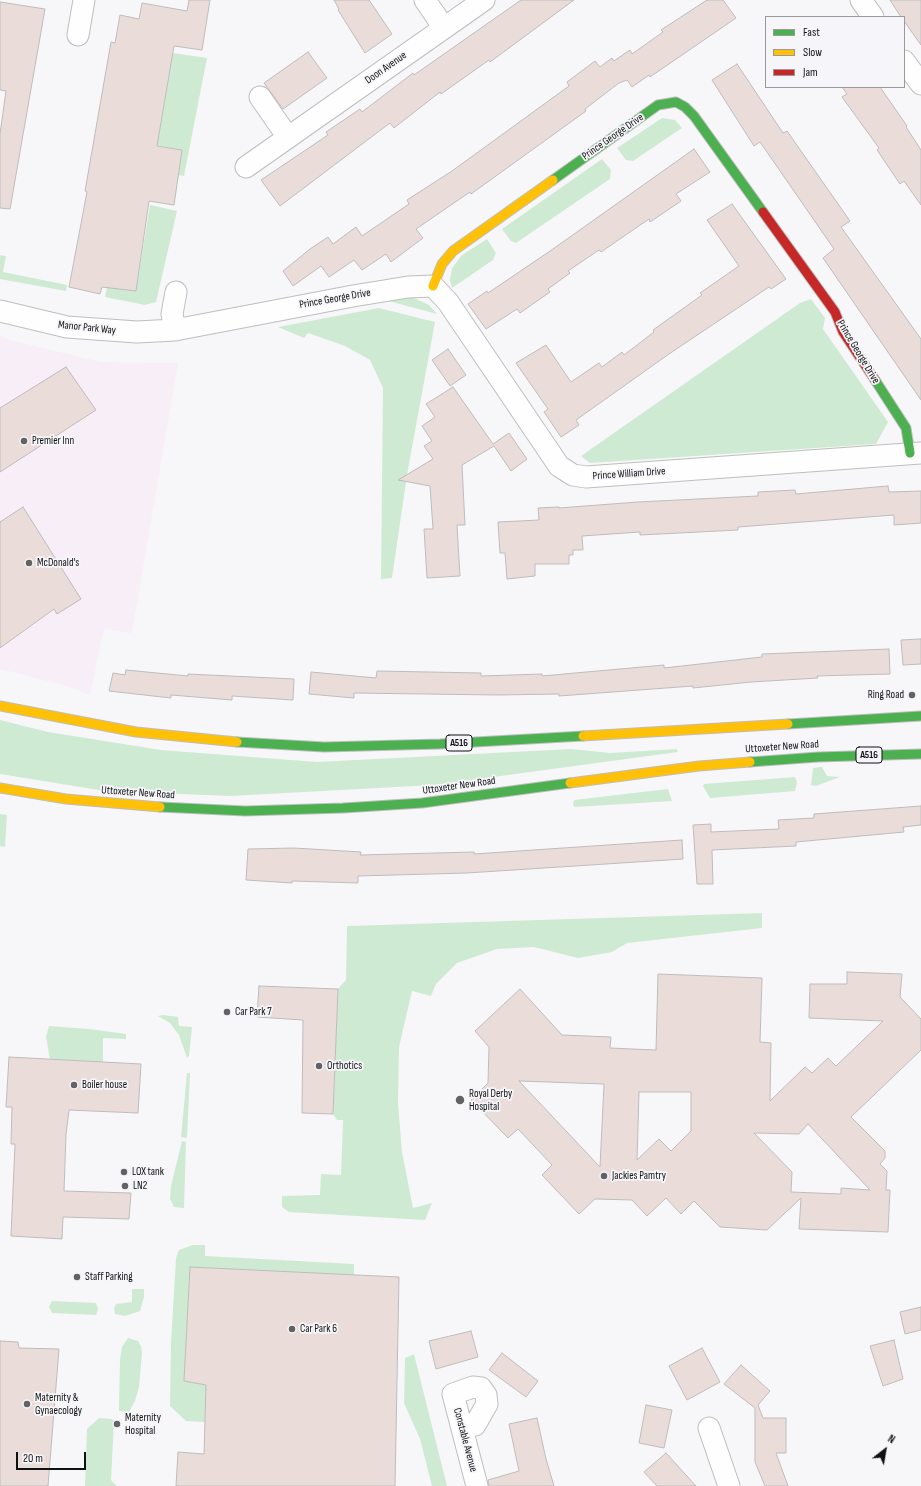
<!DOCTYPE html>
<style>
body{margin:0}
#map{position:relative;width:921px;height:1486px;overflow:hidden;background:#f7f7f9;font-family:"Sofia Sans Condensed",sans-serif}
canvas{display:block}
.legend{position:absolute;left:765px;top:16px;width:140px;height:72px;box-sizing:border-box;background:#f6f6fa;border:1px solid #9a9a9d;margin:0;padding:5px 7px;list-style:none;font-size:12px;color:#101112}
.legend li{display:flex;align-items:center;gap:8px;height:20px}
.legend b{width:20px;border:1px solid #9a9a9d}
.north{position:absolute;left:865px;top:1430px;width:40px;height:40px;-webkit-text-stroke:3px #f6f6fa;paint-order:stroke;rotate:31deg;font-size:11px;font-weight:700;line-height:16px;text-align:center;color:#101112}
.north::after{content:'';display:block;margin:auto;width:14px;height:18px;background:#101112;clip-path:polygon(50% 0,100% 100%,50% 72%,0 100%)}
.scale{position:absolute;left:16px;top:1452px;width:70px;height:18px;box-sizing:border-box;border:2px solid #101112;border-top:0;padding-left:5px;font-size:12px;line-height:14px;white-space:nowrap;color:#101112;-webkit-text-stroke:3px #f6f6fa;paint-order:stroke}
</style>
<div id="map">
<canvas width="921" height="1486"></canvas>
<ul class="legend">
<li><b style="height:5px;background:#4caf50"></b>Fast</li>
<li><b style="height:5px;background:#ffc107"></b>Slow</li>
<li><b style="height:5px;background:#c62828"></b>Jam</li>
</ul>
<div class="north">N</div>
<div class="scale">20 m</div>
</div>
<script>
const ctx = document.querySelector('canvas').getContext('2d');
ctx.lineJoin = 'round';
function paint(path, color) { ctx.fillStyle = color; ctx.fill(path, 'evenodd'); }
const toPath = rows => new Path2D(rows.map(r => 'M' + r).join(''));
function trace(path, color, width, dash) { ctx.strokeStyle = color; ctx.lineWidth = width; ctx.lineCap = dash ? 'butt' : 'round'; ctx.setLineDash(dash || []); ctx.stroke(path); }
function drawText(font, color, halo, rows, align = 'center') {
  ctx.font = font + ' "Sofia Sans Condensed",sans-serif'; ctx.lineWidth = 3.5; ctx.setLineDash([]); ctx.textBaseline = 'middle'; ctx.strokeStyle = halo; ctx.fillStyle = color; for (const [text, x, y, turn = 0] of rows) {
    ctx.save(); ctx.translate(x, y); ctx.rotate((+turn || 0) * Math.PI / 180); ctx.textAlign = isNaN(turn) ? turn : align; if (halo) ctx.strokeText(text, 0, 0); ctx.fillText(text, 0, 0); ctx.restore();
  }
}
const commercial = toPath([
 [0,335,10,340,101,362,178,363,132,633,104,629,90,695,63,685,0,669]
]);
const green = toPath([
 [173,53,207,58,184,176,178,175,182,150,144,143,159,135],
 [662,118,675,120,682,128,633,161,626,160,617,148],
 [602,159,611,170,610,179,516,243,511,241,502,229],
 [150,205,177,211,156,302,145,305,105,297,107,287,136,291],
 [487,239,496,253,493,260,452,288,450,280,452,268,462,255],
 [0,255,6,256,3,272,67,285,66,291,0,279],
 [398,298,414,298,429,305,437,314,385,300],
 [811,299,825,318,823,329,888,422,876,444,590,463,581,456,800,303],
 [379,308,435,322,407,475,392,578,381,579,383,388,370,360,345,346,308,333,304,338,278,327],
 [0,720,48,732,161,750,317,762,571,749,610,753,677,749,678,752,434,785,230,796,105,791,0,774],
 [822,767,827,776,840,777,816,786,811,785,813,768],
 [795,777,797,782,795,791,710,798,703,786,704,784],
 [668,789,672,801,575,807,573,805,574,800],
 [0,814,7,815,5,847,0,846],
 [762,913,762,928,627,943,612,952,578,958,534,947,497,949,457,963,436,984,431,996,412,991,399,1047,398,1103,402,1152,413,1208,432,1203,425,1220,289,1212,282,1207,282,1196,320,1195,321,1174,341,1175,343,1120,337,1120,333,1114,338,989,346,980,347,926],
 [163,1015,178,1017,179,1026,192,1027,189,1056,187,1058,179,1035,170,1023,158,1016],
 [49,1026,89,1029,126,1034,126,1039,103,1038,103,1062,50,1059,46,1037],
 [187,1073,190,1073,187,1138,181,1137],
 [182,1141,186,1142,184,1208,174,1207,170,1199,171,1186],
 [193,1245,205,1245,205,1256,354,1264,354,1275,190,1267,184,1381,206,1385,205,1422,186,1421,170,1406,171,1343,176,1258,179,1250],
 [132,1289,144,1289,144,1297,140,1311,125,1316,115,1314,114,1308,116,1304,132,1302],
 [52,1301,96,1303,98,1309,96,1315,52,1313,49,1307],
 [128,1338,138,1341,141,1346,142,1353,139,1387,135,1401,129,1412,119,1411,119,1404,120,1360,122,1347],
 [414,1354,447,1486,432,1486,420,1439,404,1403,405,1358],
 [99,1418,112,1419,114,1421,111,1480,117,1486,85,1486,87,1429]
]);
const building = toPath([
 [189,0,210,0,202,50,174,46,157,146,182,150,174,205,149,201,136,291,102,287,100,294,69,287,87,192,85,191,111,42,115,43,120,15,139,19,142,3,187,11,189,0],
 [334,0,369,0,392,34,365,53,338,10,339,9,334,0],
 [521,0,574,0,490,62,489,60,441,94,440,92,394,128,390,123,280,206,261,180,328,135,326,132,360,109,362,112,413,73,414,75,521,0],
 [707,0,723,0,736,18,650,77,649,75,632,87,627,80,619,83,585,109,586,111,471,194,470,192,416,229,423,238,391,262,386,254,362,270,354,260,329,277,321,266,293,286,283,271,310,249,328,237,333,244,356,227,362,236,409,204,407,200,452,171,569,86,567,82,595,61,600,67,612,58,614,61,630,50,632,54,663,32,661,30,707,0],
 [890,0,921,0,921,45,904,21,904,17,901,17,890,0],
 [0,2,45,9,10,209,0,208,0,134,6,91,0,90,0,2],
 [308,52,327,78,283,109,264,83,308,52],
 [737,64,783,133,787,131,850,221,841,227,921,339,921,400,823,258,834,249,760,142,754,146,712,80,737,64],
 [842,87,880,87,907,126,906,127,921,150,921,205,904,181,900,184,877,150,879,148,842,97,847,94,842,87],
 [694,149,710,172,676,194,681,201,650,222,649,219,601,252,599,250,568,271,570,273,548,289,550,292,520,313,517,309,486,329,468,304,487,291,488,293,553,249,694,149],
 [732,204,786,279,771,289,769,287,669,354,576,420,579,425,561,437,544,412,548,409,516,363,546,345,571,382,599,363,602,367,622,352,624,355,654,332,653,330,702,295,700,293,739,266,707,220,732,204],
 [448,349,466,375,450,386,432,360,448,349],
 [66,367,96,410,0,472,0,408,66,367],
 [453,387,493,444,509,433,527,459,511,471,494,446,462,465,465,525,457,525,460,576,427,578,424,529,433,529,430,486,398,480,433,459,424,446,432,441,422,426,435,417,426,404,453,387],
 [888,486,889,492,921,491,921,523,894,525,894,515,738,527,738,530,718,531,640,535,640,532,582,536,583,550,573,550,573,555,569,555,569,564,535,564,535,576,507,579,505,553,500,553,498,522,539,520,538,508,559,507,559,508,638,502,758,496,758,492,795,490,796,494,888,486],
 [23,507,81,599,57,614,54,609,0,648,0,522,23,507],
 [921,639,921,664,903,665,901,640,921,639],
 [889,649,890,674,817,676,818,678,751,682,693,688,693,686,559,696,559,694,497,695,354,693,354,698,309,694,311,672,376,678,377,671,481,673,481,676,542,674,542,676,664,665,664,668,762,657,762,654,889,649],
 [126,670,188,676,188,674,294,679,293,700,232,696,232,700,171,695,171,698,109,691,113,673,125,675,126,670],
 [921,806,921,825,903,827,904,832,796,842,796,846,712,850,713,884,697,884,693,825,711,824,711,832,779,829,778,820,814,818,814,814,921,806],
 [682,840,683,859,467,873,358,876,358,883,292,881,292,883,246,880,248,849,294,848,361,852,360,855,474,852,474,854,682,840],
 [847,972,902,974,900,997,921,1019,921,1050,851,1117,885,1151,885,1158,880,1164,887,1171,886,1190,890,1190,888,1232,799,1229,801,1198,767,1230,720,1227,694,1201,681,1214,666,1198,647,1216,632,1200,595,1199,579,1214,542,1175,552,1165,518,1129,508,1138,471,1100,488,1083,489,1047,475,1031,520,989,562,1035,611,1037,610,1048,656,1050,658,974,762,978,760,1042,771,1043,770,1101,805,1067,812,1073,828,1058,836,1066,883,1021,809,1018,810,984,847,984,847,972],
 [519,1081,604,1084,600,1167,519,1081],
 [639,1092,691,1092,691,1131,671,1151,659,1139,637,1160,639,1092],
 [808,1124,870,1190,841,1188,841,1194,791,1192,792,1172,754,1133,799,1134,808,1124],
 [259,986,338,989,333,1114,302,1113,303,1020,257,1017,259,986],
 [9,1057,141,1064,138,1113,69,1110,66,1135,64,1191,131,1193,129,1219,63,1217,62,1239,11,1236,15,1144,11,1144,12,1107,6,1107,9,1057],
 [190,1267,399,1277,395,1486,176,1486,178,1452,204,1454,206,1385,184,1381,190,1267],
 [921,1307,921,1330,905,1334,900,1312,921,1307],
 [471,1331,478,1357,436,1369,429,1341,471,1331],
 [894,1340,903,1379,883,1386,870,1346,894,1340],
 [0,1341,18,1342,19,1348,59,1349,48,1486,0,1486,0,1341],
 [702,1348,720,1382,687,1400,669,1366,702,1348],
 [502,1353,538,1381,526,1397,489,1370,502,1353],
 [741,1365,770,1391,758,1405,763,1418,786,1418,786,1453,776,1453,788,1486,765,1486,755,1462,755,1408,724,1384,741,1365],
 [646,1405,672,1410,664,1448,639,1443,646,1405],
 [537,1418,546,1459,554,1486,489,1486,488,1480,519,1471,509,1424,537,1418],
 [666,1453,696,1486,657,1486,644,1472,666,1453]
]);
const street = toPath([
 [425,0,444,28],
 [861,0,873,17],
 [78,35,84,0],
 [904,61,921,84],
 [260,97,287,136],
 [246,167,484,0],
 [0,311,67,327,137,332,175,330,353,296,408,287,433,286,448,302,559,466,573,475,586,477,921,453],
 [175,330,172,314,176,292],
 [462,1427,475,1425,487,1404,486,1395,481,1388,473,1387,453,1394,477,1486],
 [709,1428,729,1486]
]);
const fast = toPath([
 [553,180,658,105,676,102,685,107,694,116,763,212],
 [875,380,906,428,910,453],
 [788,724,921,716],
 [237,742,324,747,440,744,583,736],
 [750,762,818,757,921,754],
 [160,807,245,811,343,808,422,803,570,783]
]);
const slow = toPath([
 [433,286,442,264,453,251,553,180],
 [0,706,136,732,237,742],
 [583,736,788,724],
 [570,783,699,766,750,762],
 [0,788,66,799,160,807]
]);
const jam = toPath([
 [763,212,835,312,843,332,875,380]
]);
const markers = [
 [24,441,4,"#616263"],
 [29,563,4,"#616263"],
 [912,695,4,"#616263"],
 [227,1012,4,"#616263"],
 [319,1066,4,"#616263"],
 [74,1085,4,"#616263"],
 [460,1100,5,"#616263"],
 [124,1172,4,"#616263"],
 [604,1176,4,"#616263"],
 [125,1186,4,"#616263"],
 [77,1277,4,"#616263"],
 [292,1329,4,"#616263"],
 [27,1404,4,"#616263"],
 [117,1424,4,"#616263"]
];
const shields = [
 [459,743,26],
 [869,755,26]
];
const shieldNames = [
 ["A516",459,743],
 ["A516",869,755]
];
const streetNames = [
 ["Doon Avenue",386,68,-35],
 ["Prince George Drive",613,137,-35],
 ["Prince George Drive",335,299,-10],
 ["Manor Park Way",87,328,6],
 ["Prince George Drive",858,352,59],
 ["Prince William Drive",629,474,-4],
 ["Uttoxeter New Road",782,747,-4],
 ["Uttoxeter New Road",459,786,-8],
 ["Uttoxeter New Road",138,793,4],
 ["Constable Avenue",465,1440,75]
];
const poiNames = [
 ["Premier Inn",32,441],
 ["McDonald's",37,563],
 ["Ring Road",904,695,"right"],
 ["Car Park 7",235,1012],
 ["Orthotics",327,1066],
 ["Boiler house",82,1085],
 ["Royal Derby",469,1094],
 ["Hospital",469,1107],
 ["LOX tank",132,1172],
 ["Jackies Pamtry",612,1176],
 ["LN2",133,1186],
 ["Staff Parking",85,1277],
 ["Car Park 6",300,1329],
 ["Maternity &",35,1398],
 ["Gynaecology",35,1411],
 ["Maternity",125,1418],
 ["Hospital",125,1431]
];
paint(commercial, '#f8eef7');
paint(green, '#cfead2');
paint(building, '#eaddd9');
trace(building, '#bdbcbd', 1);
trace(street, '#bebebf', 23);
trace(fast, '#bebebf', 11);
trace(slow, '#bebebf', 11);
trace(jam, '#bebebf', 11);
trace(street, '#fefefe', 21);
trace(fast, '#4caf50', 9);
trace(slow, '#ffc107', 9);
trace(jam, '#c62828', 9);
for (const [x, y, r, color] of markers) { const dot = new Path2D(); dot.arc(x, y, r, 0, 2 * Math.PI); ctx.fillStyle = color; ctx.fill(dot); trace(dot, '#f6f6fa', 1.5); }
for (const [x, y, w] of shields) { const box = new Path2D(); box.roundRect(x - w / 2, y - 8, w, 16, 3); ctx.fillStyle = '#f6f6fa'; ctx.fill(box); trace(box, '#101112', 1); }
drawText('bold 10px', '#101112', null, shieldNames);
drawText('11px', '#101112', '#f6f6fa', streetNames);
drawText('11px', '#101112', '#f6f6fa', poiNames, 'left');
</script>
